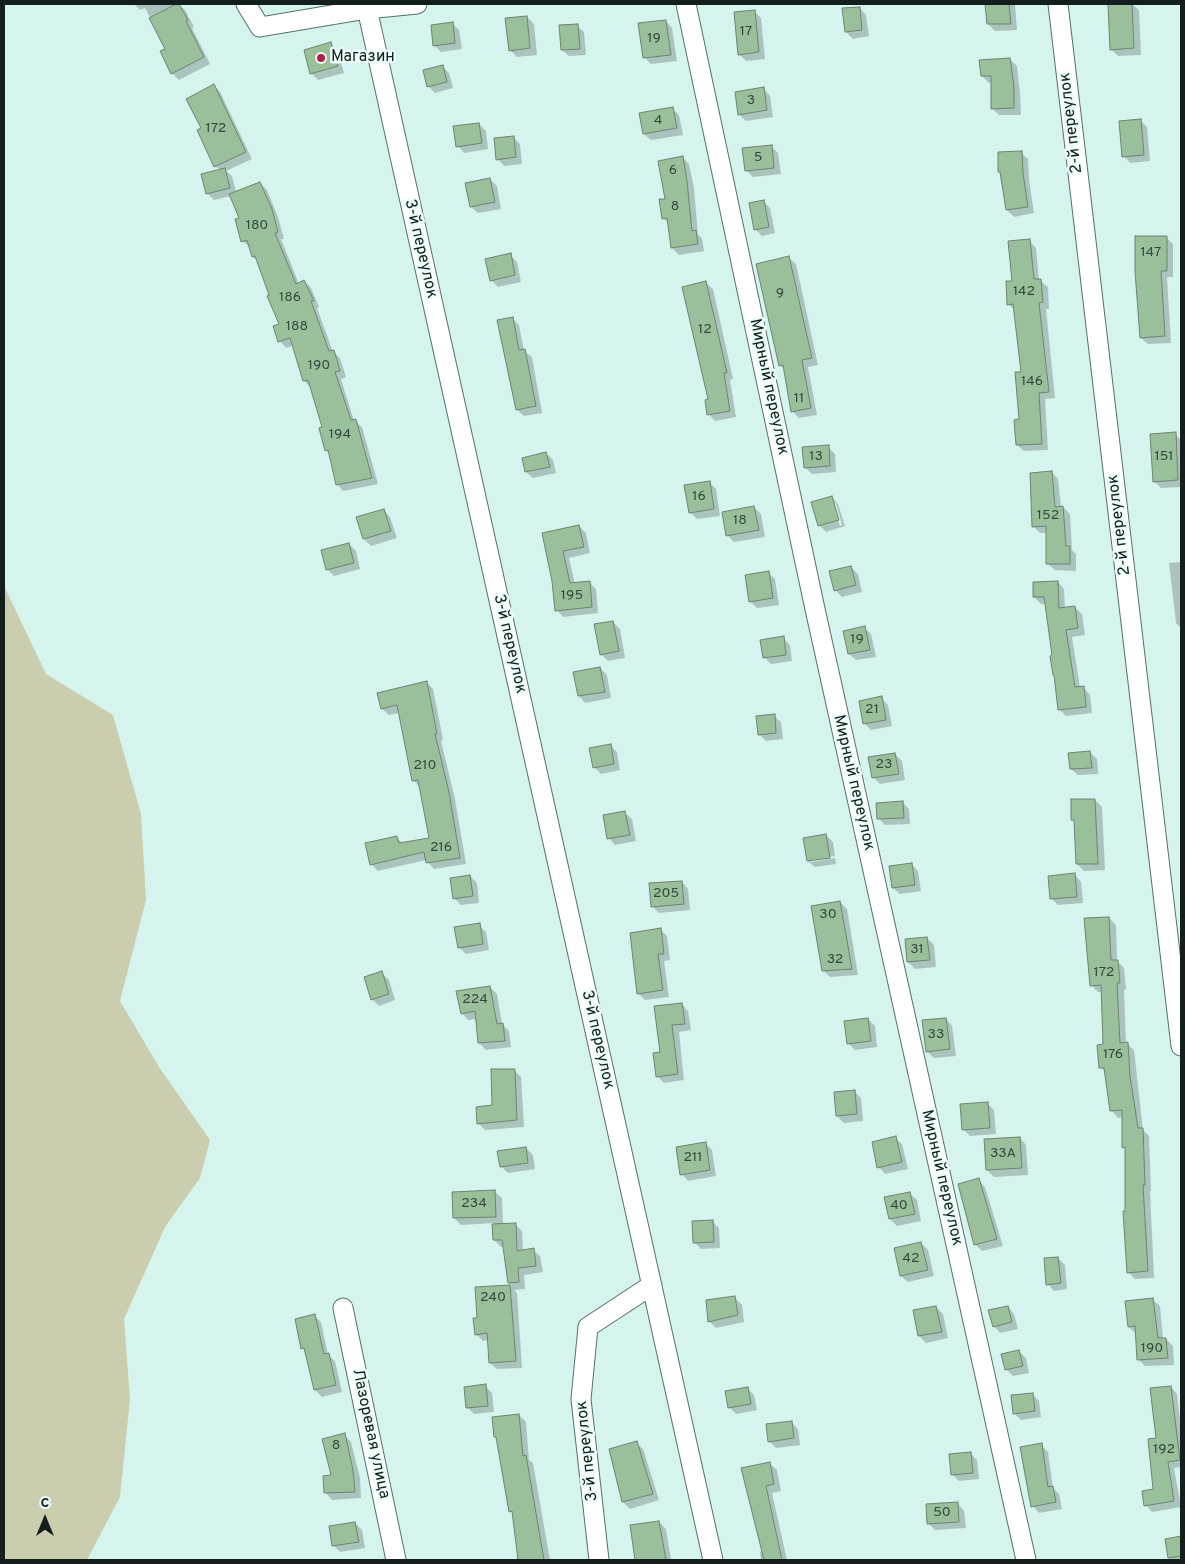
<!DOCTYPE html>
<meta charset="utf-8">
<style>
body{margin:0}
#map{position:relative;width:1185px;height:1564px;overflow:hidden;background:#d5f4ed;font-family:Overpass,sans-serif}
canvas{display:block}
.frame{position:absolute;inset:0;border:5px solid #131f1c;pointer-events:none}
.north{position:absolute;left:20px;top:1494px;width:50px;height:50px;-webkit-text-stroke:4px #ecfefa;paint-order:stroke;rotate:0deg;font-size:14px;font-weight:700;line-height:20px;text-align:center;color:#131f1c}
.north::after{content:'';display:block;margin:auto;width:18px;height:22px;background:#131f1c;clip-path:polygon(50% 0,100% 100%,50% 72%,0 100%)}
</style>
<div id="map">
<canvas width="1185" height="1564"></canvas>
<div class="frame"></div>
<div class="north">С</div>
</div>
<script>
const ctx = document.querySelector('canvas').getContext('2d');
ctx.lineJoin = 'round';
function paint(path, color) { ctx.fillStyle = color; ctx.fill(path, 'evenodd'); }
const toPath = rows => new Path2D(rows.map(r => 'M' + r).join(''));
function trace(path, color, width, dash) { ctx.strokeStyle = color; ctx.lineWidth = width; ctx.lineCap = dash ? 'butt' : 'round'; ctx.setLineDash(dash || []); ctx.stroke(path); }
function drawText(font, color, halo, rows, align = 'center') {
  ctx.font = font + ' Overpass,sans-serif'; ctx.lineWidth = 5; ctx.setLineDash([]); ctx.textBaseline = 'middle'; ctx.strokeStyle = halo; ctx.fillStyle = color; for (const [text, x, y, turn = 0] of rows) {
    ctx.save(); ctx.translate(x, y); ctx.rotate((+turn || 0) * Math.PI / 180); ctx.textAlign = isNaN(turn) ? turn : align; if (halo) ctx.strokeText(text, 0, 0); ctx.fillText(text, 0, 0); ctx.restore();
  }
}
const green = toPath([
 [4,586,46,674,113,715,141,814,146,900,120,1001,159,1067,210,1140,200,1178,165,1227,124,1319,130,1400,120,1497,87,1560,4,1560]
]);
const shadow = toPath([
 [134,4,178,4,185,10,194,27,192,28,210,64,179,80,172,73,167,49,145,8,140,10],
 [986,4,1015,4,1017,30,995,31,988,24],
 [1132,4,1139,10,1141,55,1118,56,1111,49,1109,5],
 [860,8,866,15,869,36,853,39,846,32],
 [755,12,761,18,765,59,746,61,739,54],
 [527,17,534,24,537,55,517,57,510,50],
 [666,21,672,28,677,61,651,64,644,57],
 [452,23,459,30,462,49,441,52,434,45],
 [577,26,584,32,586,55,569,56,562,50],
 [331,44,337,50,344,73,318,80,311,73],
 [1010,59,1017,66,1020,93,1021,115,999,115,992,108,992,82,989,83,982,76],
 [442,66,449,73,453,88,435,93,428,86],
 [214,85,220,92,252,159,226,171,232,176,236,192,260,183,267,190,278,217,284,239,281,239,299,284,304,281,311,288,319,307,317,308,333,352,340,358,346,377,341,379,354,421,362,427,378,484,343,491,337,484,330,455,326,450,324,428,311,388,304,381,294,345,286,348,280,341,281,325,258,261,253,257,250,247,242,241,240,219,231,196,214,200,207,193,220,170,215,166,203,129],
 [764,89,770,96,773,117,746,121,739,114],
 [672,108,679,115,683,135,651,140,644,134],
 [1140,120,1147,127,1150,161,1130,163,1124,156],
 [479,124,486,131,488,149,464,153,458,146],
 [513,137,520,144,522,164,504,166,498,159],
 [771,146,778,153,781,174,753,177,746,170],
 [1021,153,1028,159,1029,180,1034,213,1014,217,1007,210],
 [682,157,689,164,694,188,698,235,702,238,704,251,679,255,672,248,669,224,663,218,666,200],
 [490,179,497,186,501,209,478,213,471,207],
 [763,201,770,208,775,233,762,236,755,229],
 [1166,237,1173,244,1173,277,1167,277,1171,343,1148,344,1141,338],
 [1029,241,1036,248,1039,280,1048,287,1049,309,1046,309,1055,398,1045,399,1048,450,1024,451,1017,445,1022,373,1015,310,1008,304,1013,282],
 [510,255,517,262,521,282,498,287,491,280],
 [789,258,796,264,818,365,808,367,817,415,799,418,792,411,785,370,780,365],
 [706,283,713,289,733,379,730,380,736,417,715,421,709,414],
 [512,318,519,325,524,351,532,357,542,413,524,416,517,410],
 [1175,434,1181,440,1181,487,1161,488,1154,481],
 [828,447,835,454,836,472,812,474,805,467],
 [546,453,553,460,556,473,533,478,526,472],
 [1052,472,1058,479,1061,507,1063,507,1070,514,1072,550,1076,554,1076,571,1055,570,1048,564,1048,533,1040,533,1033,526],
 [709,482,716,489,720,516,697,519,690,512],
 [832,497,838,504,845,526,826,532,819,525],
 [833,503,836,503,842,525,840,526],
 [754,507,761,514,765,537,734,542,727,535],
 [384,510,390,517,397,538,371,546,364,539,358,518],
 [579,526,586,533,590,553,569,558,575,584,589,582,596,589,598,613,563,617,557,610,553,581,543,534],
 [349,544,356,551,360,569,334,576,327,569],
 [1181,562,1181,628,1176,623,1169,563],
 [851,567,858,574,862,592,842,597,835,590],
 [768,572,775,579,779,605,757,608,750,601],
 [1058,582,1064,589,1065,608,1075,607,1082,614,1085,635,1072,637,1080,688,1084,688,1090,695,1092,713,1066,716,1059,709,1046,604,1041,604,1034,597],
 [613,622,620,629,625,658,608,661,601,654],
 [864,628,871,634,876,657,856,660,849,654],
 [783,638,790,645,792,661,771,664,764,657],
 [600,668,607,675,611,698,585,703,579,696],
 [426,682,433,689,443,740,441,741,455,799,466,864,434,869,426,860,378,871,371,864,396,837,403,844,431,839,420,787,413,780,399,713,389,715,382,709],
 [881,698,888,705,892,726,871,730,864,723],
 [774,716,781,722,783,739,766,741,759,734],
 [610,745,617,752,620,770,601,774,594,767],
 [1090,752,1097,759,1098,774,1078,775,1071,769],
 [895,754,902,761,905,780,880,784,873,777],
 [1095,800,1102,807,1105,870,1084,871,1077,864,1076,823,1073,820],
 [903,803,909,809,910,824,885,825,878,818],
 [625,813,632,819,636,841,615,845,609,838],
 [826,835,833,842,835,856,811,859,811,862,835,858,836,864,815,867,808,861],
 [911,864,918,871,921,891,900,894,893,888],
 [1075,875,1081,882,1083,903,1058,905,1051,898],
 [470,876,477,883,479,903,461,905,454,898],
 [682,882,688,889,690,910,659,913,652,906],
 [840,902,847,909,858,975,830,977,823,970],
 [1109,918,1116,925,1117,961,1124,968,1126,989,1124,990,1126,1043,1134,1050,1143,1130,1149,1136,1151,1191,1150,1191,1154,1278,1135,1279,1128,1272,1126,1150,1123,1147,1123,1117,1118,1118,1112,1111,1106,1073,1101,1067,1104,1045,1102,992,1098,992,1092,986],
 [479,925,486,932,489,950,466,954,459,947],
 [660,929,667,936,670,960,664,961,669,997,645,1000,638,993],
 [927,938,934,945,936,967,915,969,908,962],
 [382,973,389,980,395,1000,379,1006,372,999],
 [490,987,497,994,502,1024,509,1031,511,1047,486,1050,479,1043,477,1019,468,1020,462,1013],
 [682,1004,688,1011,691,1030,679,1032,684,1080,664,1083,657,1076,661,1053,655,1008],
 [868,1019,875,1026,877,1047,855,1050,848,1043],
 [946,1019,952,1026,956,1056,934,1058,927,1051],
 [514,1070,521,1077,524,1127,485,1130,479,1124,494,1106],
 [854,1091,861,1098,863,1121,844,1123,837,1116],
 [988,1104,994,1110,996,1134,970,1136,963,1129],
 [895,1138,902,1144,908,1169,885,1174,879,1167],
 [1020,1138,1026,1145,1028,1175,994,1177,987,1170],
 [705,1143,712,1150,716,1176,688,1181,682,1174],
 [526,1148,533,1155,535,1169,508,1173,501,1166],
 [978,1180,985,1187,1003,1246,982,1251,975,1244],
 [495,1192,502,1198,503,1225,515,1224,522,1231,523,1251,533,1250,540,1256,543,1272,524,1275,525,1289,514,1290,517,1293,522,1368,497,1369,490,1363,489,1340,483,1341,476,1334,478,1319,476,1289,512,1286,509,1283,504,1246,501,1247,494,1240,494,1223,461,1225,454,1218],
 [910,1194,917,1200,921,1221,897,1226,890,1219],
 [712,1221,719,1228,720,1248,701,1249,695,1243],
 [921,1243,928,1250,934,1276,908,1282,901,1276],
 [1058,1258,1065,1265,1067,1289,1054,1291,1048,1284],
 [735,1298,742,1305,744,1322,716,1328,709,1321],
 [1153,1300,1160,1306,1163,1339,1166,1339,1173,1346,1174,1365,1145,1366,1138,1359,1136,1334,1129,1327],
 [936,1307,943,1314,948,1338,926,1343,919,1336,914,1311],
 [1008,1307,1014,1314,1018,1329,1000,1333,994,1326],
 [314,1316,321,1322,328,1355,335,1361,342,1392,322,1397,315,1390,306,1351,302,1348],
 [1019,1351,1026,1358,1029,1373,1013,1376,1006,1369],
 [485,1386,492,1393,494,1412,474,1414,467,1407],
 [1171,1387,1177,1394,1181,1428,1181,1467,1174,1468,1181,1507,1152,1512,1146,1505,1155,1490,1158,1439],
 [747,1388,754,1395,757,1410,736,1414,729,1407],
 [1032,1394,1039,1401,1041,1417,1021,1420,1014,1413],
 [519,1415,526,1422,529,1460,533,1463,550,1560,517,1560,517,1558,519,1558,513,1514,511,1511,498,1440,495,1437],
 [791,1422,798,1429,800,1445,776,1448,769,1441],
 [344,1435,351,1442,360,1478,361,1498,332,1500,326,1493],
 [636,1443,643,1449,659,1500,630,1509,623,1502,610,1450],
 [1041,1445,1048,1452,1053,1488,1059,1494,1062,1509,1039,1513,1033,1506],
 [970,1453,977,1460,979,1479,959,1481,952,1474],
 [770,1464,777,1470,781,1491,772,1493,787,1560,761,1560,760,1552,763,1551,743,1469],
 [958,1504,964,1511,966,1528,935,1530,928,1523],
 [659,1522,666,1529,671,1560,636,1560,631,1526],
 [355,1523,362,1530,365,1548,340,1552,333,1545],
 [1181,1538,1181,1560,1171,1560,1169,1558,1166,1540]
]);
const building = toPath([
 [176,4,179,4,188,20,186,21,204,57,171,74,160,51,165,49,149,18,176,4],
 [985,4,1009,4,1011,24,987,24,985,4],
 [1108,4,1132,4,1134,48,1110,50,1108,4],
 [860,7,862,30,845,32,842,8,860,7],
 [755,10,759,52,738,55,734,12,755,10],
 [527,16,530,48,509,51,505,18,527,16],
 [666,20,671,55,643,58,638,23,666,20],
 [453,22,455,43,433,46,431,25,453,22],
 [578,24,580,49,561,50,559,25,578,24],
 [331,42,338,66,310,74,304,50,331,42],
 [1010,58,1014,86,1014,108,991,109,991,76,981,76,979,60,1010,58],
 [443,65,447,82,427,87,423,70,443,65],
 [214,84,246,152,214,167,197,130,201,128,186,99,214,84],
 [764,87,767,110,738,115,735,92,764,87],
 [673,107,677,128,643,134,639,113,673,107],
 [1141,119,1144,155,1122,157,1119,121,1141,119],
 [479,123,482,143,456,147,453,126,479,123],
 [514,136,516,157,496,160,494,138,514,136],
 [772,145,774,168,745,171,742,148,772,145],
 [1022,151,1023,173,1028,207,1006,210,1000,172,998,172,998,152,1022,151],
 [683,156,687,181,692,231,696,230,698,244,671,248,667,218,662,219,659,199,665,199,658,161,683,156],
 [225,168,230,188,206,194,201,174,225,168],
 [490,178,495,202,470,207,465,183,490,178],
 [260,182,272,209,278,232,275,233,296,284,304,280,314,301,311,301,329,351,334,350,340,371,335,372,351,420,356,419,372,478,336,485,328,450,325,451,319,428,322,427,308,380,303,381,290,338,278,342,273,326,279,324,267,296,269,295,255,256,252,257,247,240,241,242,235,219,239,218,229,194,260,182],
 [764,200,769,227,754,230,749,203,764,200],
 [1135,236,1167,236,1167,271,1161,271,1165,336,1140,338,1135,271,1135,236],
 [1030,239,1034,279,1041,279,1043,302,1039,303,1049,392,1039,393,1042,444,1016,445,1014,420,1019,419,1015,372,1021,372,1013,304,1007,305,1006,281,1012,281,1008,241,1030,239],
 [511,253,515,275,490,281,485,259,511,253],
 [789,256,812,358,802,360,811,408,791,412,783,365,779,366,756,264,789,256],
 [706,281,727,373,724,373,730,411,707,415,705,400,708,399,682,287,706,281],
 [513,317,519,350,525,349,536,406,516,410,497,320,513,317],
 [1176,432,1178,480,1153,482,1150,434,1176,432],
 [829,445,830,466,804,468,802,447,829,445],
 [546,452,550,467,525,472,522,458,546,452],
 [1052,471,1055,507,1063,506,1066,546,1070,546,1070,564,1046,564,1046,526,1032,527,1030,473,1052,471],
 [710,481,714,509,689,513,684,485,710,481],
 [832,496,839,520,818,526,811,502,832,496],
 [754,506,759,530,726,536,722,512,754,506],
 [384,509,391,531,363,539,356,517,384,509],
 [579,525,584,547,563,551,570,583,590,581,592,607,555,611,552,581,542,533,579,525],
 [349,543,354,563,326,570,321,550,349,543],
 [851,566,856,585,834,591,829,571,851,566],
 [769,571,773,598,749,602,745,575,769,571],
 [1058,581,1059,608,1075,606,1078,628,1066,630,1075,687,1084,686,1086,707,1058,710,1054,675,1053,675,1050,656,1052,655,1044,597,1033,597,1033,582,1058,581],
 [613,621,619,651,600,655,594,624,613,621],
 [865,626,870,650,848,654,843,631,865,626],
 [784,636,786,655,763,658,760,640,784,636],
 [600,667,605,692,578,696,573,672,600,667],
 [427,681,437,734,435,734,449,792,460,858,426,863,424,852,370,865,365,843,397,836,399,843,429,838,418,780,412,781,397,705,381,709,377,693,427,681],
 [882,696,886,720,863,724,859,701,882,696],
 [775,714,776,733,758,735,756,716,775,714],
 [611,744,614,764,593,768,589,748,611,744],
 [1090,751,1092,768,1070,769,1068,753,1090,751],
 [895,753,899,774,872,778,868,757,895,753],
 [1071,799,1095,799,1098,864,1076,864,1074,820,1071,820,1071,799],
 [903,801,904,818,877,819,876,803,903,801],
 [625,811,630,835,607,839,603,815,625,811],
 [826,834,830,858,807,861,803,838,826,834],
 [912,863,915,885,892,888,889,866,912,863],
 [1075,873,1077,897,1050,899,1048,876,1075,873],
 [470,875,473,896,453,899,450,878,470,875],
 [682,881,684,904,651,907,649,883,682,881],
 [840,901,852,969,822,971,811,906,840,901],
 [1109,917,1111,960,1118,960,1120,983,1117,983,1120,1043,1128,1042,1130,1076,1138,1128,1143,1128,1145,1185,1143,1185,1148,1271,1127,1273,1123,1211,1125,1211,1125,1147,1122,1148,1122,1110,1110,1111,1104,1068,1099,1068,1097,1045,1103,1044,1101,985,1090,986,1084,918,1109,917],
 [480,923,483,944,458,948,454,927,480,923],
 [661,928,664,954,658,954,663,990,637,994,630,933,661,928],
 [927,937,930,960,907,962,905,939,927,937],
 [382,971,389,994,371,1000,364,977,382,971],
 [490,986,497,1024,503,1023,505,1041,478,1043,475,1011,461,1014,456,991,490,986],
 [682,1003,685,1024,672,1025,678,1074,656,1077,653,1053,660,1052,654,1006,682,1003],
 [868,1018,871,1041,847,1044,844,1021,868,1018],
 [946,1018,950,1049,926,1052,922,1020,946,1018],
 [491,1069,515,1069,517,1120,477,1124,476,1107,492,1105,491,1069],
 [855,1090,857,1114,836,1116,834,1092,855,1090],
 [988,1102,990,1128,962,1130,960,1104,988,1102],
 [896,1136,902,1162,877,1168,872,1142,896,1136],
 [1020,1137,1022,1168,986,1170,984,1139,1020,1137],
 [706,1142,710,1170,680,1175,676,1147,706,1142],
 [526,1147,528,1163,500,1167,497,1151,526,1147],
 [979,1178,997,1239,974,1245,958,1184,979,1178],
 [495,1190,496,1217,453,1218,452,1192,495,1190],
 [910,1192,915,1214,889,1219,884,1197,910,1192],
 [713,1220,714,1242,693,1243,692,1221,713,1220],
 [516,1223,517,1251,534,1248,536,1266,518,1268,519,1282,508,1283,502,1240,493,1240,492,1224,516,1223],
 [921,1242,928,1270,900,1276,894,1248,921,1242],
 [1058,1257,1061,1283,1046,1285,1044,1258,1058,1257],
 [510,1285,516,1361,489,1363,487,1333,475,1335,473,1318,477,1318,475,1287,510,1285],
 [735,1296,738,1315,708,1322,706,1300,735,1296],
 [1153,1298,1158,1338,1166,1338,1168,1358,1137,1360,1135,1326,1128,1327,1125,1301,1153,1298],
 [936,1306,942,1332,918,1336,913,1310,936,1306],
 [1008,1306,1012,1322,993,1327,988,1310,1008,1306],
 [315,1314,324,1354,329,1353,336,1385,314,1390,304,1348,301,1349,295,1319,315,1314],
 [1019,1350,1023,1366,1005,1370,1001,1354,1019,1350],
 [486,1384,488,1406,466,1408,464,1387,486,1384],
 [1171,1386,1180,1460,1168,1462,1174,1501,1144,1506,1142,1491,1153,1489,1148,1439,1156,1438,1150,1388,1171,1386],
 [748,1387,751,1404,728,1408,725,1391,748,1387],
 [1033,1393,1035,1411,1013,1414,1011,1395,1033,1393],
 [519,1414,523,1456,526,1455,544,1560,518,1560,512,1511,509,1512,496,1437,494,1437,492,1417,519,1414],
 [792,1421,794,1438,768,1442,766,1424,792,1421],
 [345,1433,353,1470,355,1492,324,1493,323,1476,331,1475,322,1439,345,1433],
 [637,1441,653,1494,622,1502,609,1449,637,1441],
 [1042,1443,1048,1487,1053,1486,1056,1502,1031,1507,1020,1447,1042,1443],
 [971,1452,973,1473,951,1475,949,1454,971,1452],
 [770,1462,774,1484,766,1486,782,1560,764,1560,741,1468,770,1462],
 [958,1502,959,1522,927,1524,926,1504,958,1502],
 [659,1521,666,1560,635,1560,630,1525,659,1521],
 [355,1522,359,1542,332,1546,329,1526,355,1522],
 [1181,1536,1181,1556,1168,1558,1165,1539,1181,1536]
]);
const minor = toPath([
 [246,4,260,27,367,9,417,4],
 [366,4,713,1560],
 [686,4,815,609,1026,1560],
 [1058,4,1181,1046],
 [343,1308,396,1560],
 [599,1560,581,1399,588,1327,652,1285]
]);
const markers = [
 [321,58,5,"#b22044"]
];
const numberNames = [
 ["17",746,32],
 ["19",654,39],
 ["3",751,101],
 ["4",658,121],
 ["172",216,129],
 ["5",758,158],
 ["6",673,171],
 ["8",675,207],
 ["180",257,226],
 ["147",1151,253],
 ["142",1024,292],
 ["9",780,294],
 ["186",290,298],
 ["188",297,327],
 ["12",705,330],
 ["190",319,366],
 ["146",1032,382],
 ["11",799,399],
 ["194",340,435],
 ["13",816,457],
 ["151",1164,457],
 ["16",699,497],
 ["152",1048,516],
 ["18",740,521],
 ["195",572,596],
 ["19",857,640],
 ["21",872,710],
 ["23",884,765],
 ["210",425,766],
 ["216",441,848],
 ["205",666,894],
 ["30",828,915],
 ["31",917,950],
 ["32",835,960],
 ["172",1104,973],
 ["224",475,1000],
 ["33",936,1035],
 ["176",1113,1055],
 ["33А",1003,1154],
 ["211",693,1158],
 ["234",474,1204],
 ["40",899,1206],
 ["42",911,1259],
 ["240",493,1298],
 ["190",1152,1349],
 ["8",336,1446],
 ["192",1164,1450],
 ["50",942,1513]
];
const poiNames = [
 ["Магазин",331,58]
];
const streetNames = [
 ["2-й переулок",1072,123,-97],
 ["3-й переулок",420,249,77],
 ["Мирный переулок",768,387,78],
 ["2-й переулок",1120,525,-97],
 ["3-й переулок",509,644,77],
 ["Мирный переулок",853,783,77],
 ["3-й переулок",597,1040,77],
 ["Мирный переулок",941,1178,77],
 ["Лазоревая улица",370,1434,78],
 ["3-й переулок",588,1451,-96]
];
paint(green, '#caceae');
paint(shadow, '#0003');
paint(building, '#99c09b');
trace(building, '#6f8270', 1);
trace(minor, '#55716b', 21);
trace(minor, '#fff', 19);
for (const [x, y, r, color] of markers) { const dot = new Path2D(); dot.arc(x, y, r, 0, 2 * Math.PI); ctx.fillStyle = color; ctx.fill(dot); trace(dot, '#ecfefa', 2); }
drawText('14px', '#34473c', null, numberNames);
drawText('16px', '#131f1c', '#ecfefa', poiNames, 'left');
drawText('16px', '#131f1c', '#ecfefa', streetNames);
</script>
